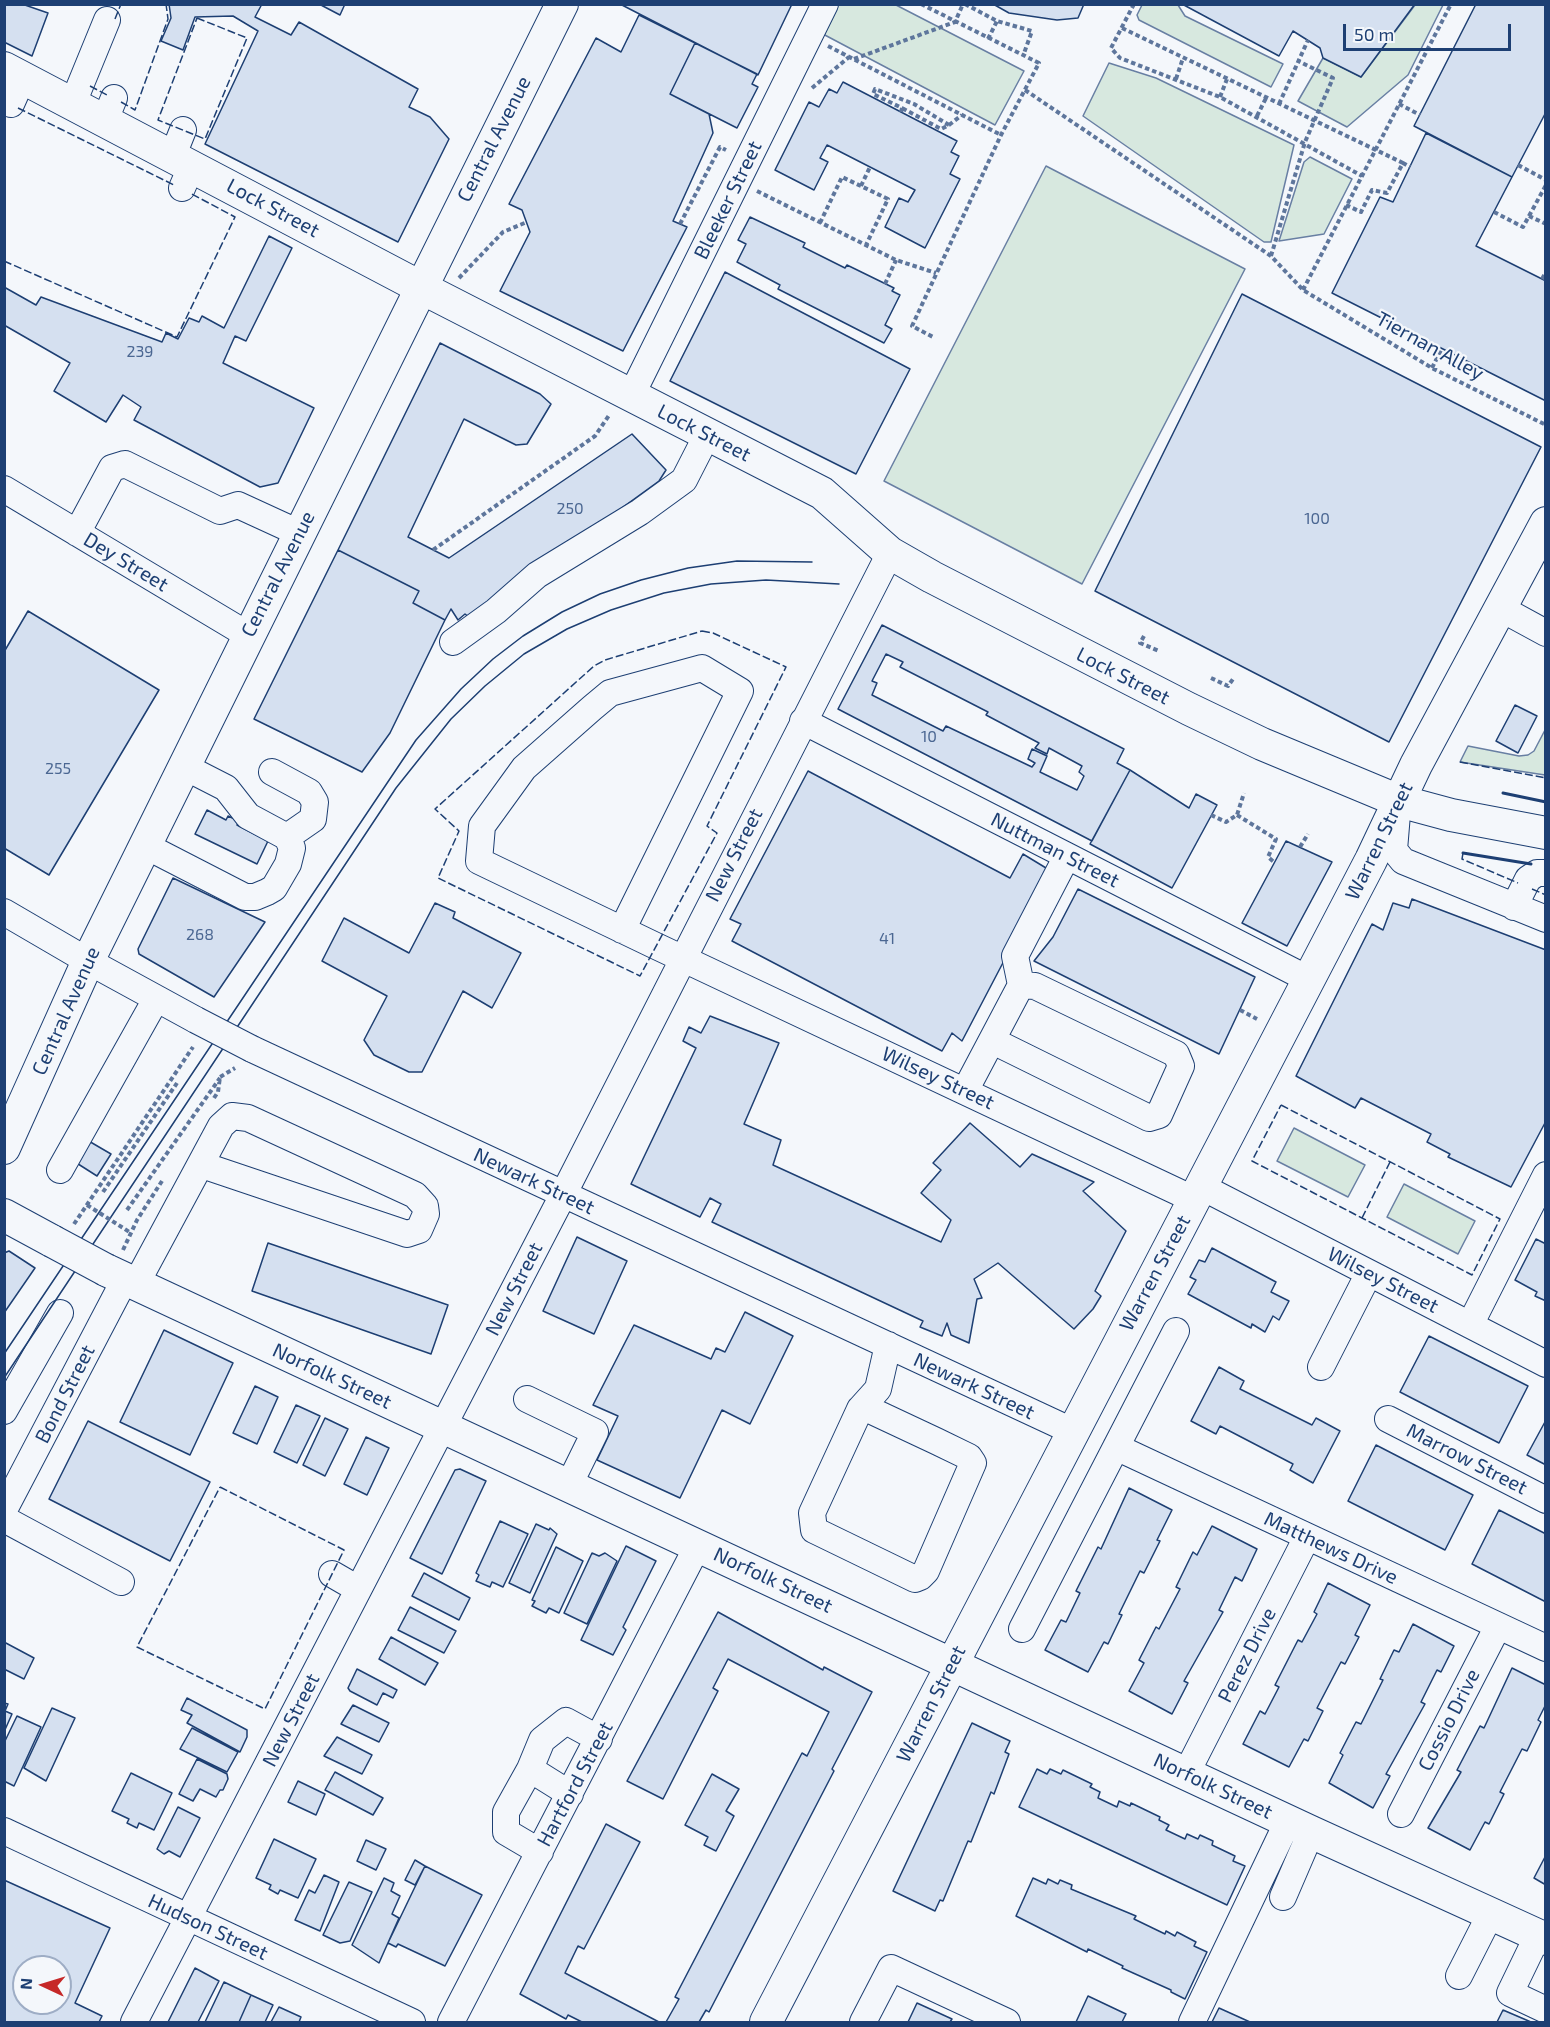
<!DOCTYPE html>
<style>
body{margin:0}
#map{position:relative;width:1550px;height:2027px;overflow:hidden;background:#f4f7fb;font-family:"Exo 2",sans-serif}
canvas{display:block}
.frame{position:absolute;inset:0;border:6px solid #1d3f73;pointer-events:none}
.north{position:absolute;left:12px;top:1955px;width:60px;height:60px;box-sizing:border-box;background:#f4f7fb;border:2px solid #9eadc5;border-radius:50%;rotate:274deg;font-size:16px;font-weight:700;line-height:24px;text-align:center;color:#1d3f73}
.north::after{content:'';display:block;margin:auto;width:21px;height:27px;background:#c62828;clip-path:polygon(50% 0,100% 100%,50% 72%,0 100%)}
.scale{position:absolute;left:1343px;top:24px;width:168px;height:27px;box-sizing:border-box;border:3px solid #1d3f73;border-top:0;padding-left:8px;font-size:18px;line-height:21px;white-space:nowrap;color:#1d3f73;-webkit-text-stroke:4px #f4f7fb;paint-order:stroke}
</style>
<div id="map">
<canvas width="1550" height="2027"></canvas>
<div class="frame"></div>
<div class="north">N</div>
<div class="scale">50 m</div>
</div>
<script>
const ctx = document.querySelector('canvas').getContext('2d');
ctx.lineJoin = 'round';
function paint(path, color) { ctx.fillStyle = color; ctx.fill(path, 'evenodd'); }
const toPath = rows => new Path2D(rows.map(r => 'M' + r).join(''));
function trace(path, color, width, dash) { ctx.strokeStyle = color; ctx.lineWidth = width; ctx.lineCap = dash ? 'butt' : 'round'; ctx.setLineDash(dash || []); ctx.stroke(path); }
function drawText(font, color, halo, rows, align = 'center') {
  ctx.font = font + ' "Exo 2",sans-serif'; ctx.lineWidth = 4.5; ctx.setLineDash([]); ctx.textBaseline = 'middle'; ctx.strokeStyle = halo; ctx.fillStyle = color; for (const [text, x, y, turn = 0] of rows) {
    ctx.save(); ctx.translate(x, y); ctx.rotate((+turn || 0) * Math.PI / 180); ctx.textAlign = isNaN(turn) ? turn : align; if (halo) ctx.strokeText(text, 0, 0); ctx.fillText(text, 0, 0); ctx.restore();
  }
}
const green = toPath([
 [835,5,896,5,1024,71,995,125,821,33,835,5],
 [1142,5,1178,5,1185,16,1283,64,1271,87,1139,20,1137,15,1142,5],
 [1415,5,1443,5,1408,75,1347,127,1298,101,1323,58,1361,77,1415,5],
 [1109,63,1156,78,1294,145,1271,242,1264,242,1083,116,1109,63],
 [1310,157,1352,179,1324,234,1279,241,1304,162,1310,157],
 [1046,166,1245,269,1082,584,884,481,1046,166],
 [1545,730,1545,775,1460,762,1468,746,1519,756,1528,755,1534,751,1545,730],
 [1294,1128,1365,1165,1348,1197,1277,1161,1294,1128],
 [1404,1184,1475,1221,1458,1254,1387,1217,1404,1184]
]);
const building = toPath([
 [4,4,22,4,48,13,32,56,4,42,4,4],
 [169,4,262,4,255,17,291,35,299,22,418,89,409,107,430,117,449,139,398,242,205,144,258,31,233,16,195,17,183,50,161,41,171,18,169,4],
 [319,4,345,4,340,15,319,4],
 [620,4,792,4,758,75,620,4],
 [993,4,1084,4,1078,18,1057,20,1009,13,993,4],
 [1182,4,1415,4,1361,77,1323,58,1320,48,1293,31,1279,56,1182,4],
 [1476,4,1546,4,1546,112,1512,177,1414,126,1476,4],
 [639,15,695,43,670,94,709,114,713,133,673,221,687,227,623,351,500,291,530,232,522,210,509,204,596,38,621,52,639,15],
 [695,43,757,74,752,84,758,87,737,128,670,94,695,43],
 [843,82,957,141,951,152,959,156,950,174,960,179,925,248,885,227,899,198,908,202,915,190,827,145,820,158,828,162,814,190,775,170,809,102,819,107,829,89,837,93,843,82],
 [1426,133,1512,177,1476,246,1546,281,1546,401,1332,293,1380,197,1393,202,1426,133],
 [750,217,805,243,803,247,845,268,847,265,894,288,892,291,900,295,885,325,892,329,884,343,778,289,780,285,737,262,746,244,738,240,750,217],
 [269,236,292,248,246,341,235,336,223,363,314,408,278,483,260,487,134,420,141,407,123,395,106,422,54,391,70,363,4,325,4,287,36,305,41,297,162,342,166,333,178,339,189,318,199,322,202,316,224,328,269,236],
 [725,272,910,369,856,474,670,381,725,272],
 [1242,294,1541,447,1389,742,1095,591,1242,294],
 [440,343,540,394,551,404,527,444,516,445,464,419,408,537,449,558,632,434,666,470,659,481,470,618,465,614,458,620,451,609,445,620,413,603,419,591,338,550,440,343],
 [338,550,419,591,413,603,445,620,390,733,362,772,254,719,338,550],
 [28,611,159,690,49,875,4,848,4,652,28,611],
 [882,625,1124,749,1117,763,1130,770,1092,841,838,709,882,625],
 [886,654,903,662,900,667,988,712,986,715,1039,743,1035,748,1047,754,1049,748,1082,766,1079,772,1084,776,1077,790,1040,772,1047,756,1032,749,1028,759,1035,763,1032,767,946,726,943,731,872,695,877,683,872,681,886,654],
 [1515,705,1537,716,1518,753,1496,741,1515,705],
 [1130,770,1189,808,1196,794,1217,805,1172,888,1090,844,1130,770],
 [808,771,1010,878,1023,854,1051,871,962,1041,952,1033,942,1051,732,941,741,924,730,919,808,771],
 [207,810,226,820,228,816,239,821,237,825,268,841,257,864,195,834,207,810],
 [1286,841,1332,862,1287,946,1242,923,1286,841],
 [173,878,265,922,214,997,139,954,138,949,173,878],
 [1078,889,1255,977,1219,1054,1034,961,1053,937,1078,889],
 [1412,899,1546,950,1546,1121,1511,1187,1448,1157,1450,1154,1427,1142,1431,1134,1361,1098,1355,1108,1296,1076,1372,924,1383,930,1393,903,1409,908,1412,899],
 [435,903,455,912,453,918,521,953,492,1008,463,991,422,1072,409,1072,374,1055,364,1040,387,996,322,961,344,918,409,953,435,903],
 [710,1016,779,1043,744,1124,781,1140,773,1165,941,1242,951,1220,921,1193,941,1170,933,1163,970,1123,1020,1167,1032,1154,1094,1182,1083,1191,1126,1231,1095,1291,1101,1296,1093,1309,1074,1329,998,1263,974,1279,982,1298,977,1299,969,1343,951,1335,947,1323,942,1336,920,1327,923,1321,712,1222,721,1204,710,1198,700,1217,631,1184,696,1048,683,1041,689,1027,701,1033,710,1016],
 [87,1140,111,1154,97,1176,75,1162,87,1140],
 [577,1237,627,1261,594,1334,543,1311,577,1237],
 [1536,1239,1546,1244,1546,1301,1535,1296,1537,1292,1515,1280,1536,1239],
 [268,1243,448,1305,431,1354,252,1291,268,1243],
 [1212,1248,1276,1282,1271,1292,1289,1301,1279,1320,1273,1316,1265,1332,1252,1324,1251,1328,1188,1294,1196,1280,1190,1277,1199,1260,1205,1262,1212,1248],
 [9,1251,35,1268,4,1313,4,1253,9,1251],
 [745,1312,793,1336,750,1424,722,1410,680,1498,597,1460,618,1416,593,1405,634,1325,711,1359,716,1348,725,1352,745,1312],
 [164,1330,233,1363,190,1455,120,1422,164,1330],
 [1429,1336,1528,1386,1499,1443,1400,1392,1429,1336],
 [1219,1367,1244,1381,1240,1389,1312,1425,1316,1418,1340,1431,1313,1483,1290,1470,1293,1464,1220,1426,1216,1434,1191,1421,1219,1367],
 [255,1386,278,1397,257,1444,233,1433,255,1386],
 [296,1405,320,1416,297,1463,274,1452,296,1405],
 [325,1418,348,1429,325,1476,303,1465,325,1418],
 [1546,1420,1546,1465,1527,1455,1546,1420],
 [88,1421,210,1482,170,1561,49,1499,88,1421],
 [366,1437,389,1448,367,1495,344,1484,366,1437],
 [1376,1445,1473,1495,1445,1550,1348,1501,1376,1445],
 [460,1469,486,1481,442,1574,410,1558,455,1470,460,1469],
 [1129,1488,1172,1510,1157,1540,1160,1541,1144,1573,1140,1571,1119,1614,1122,1615,1108,1644,1104,1642,1088,1672,1045,1650,1061,1620,1066,1622,1080,1593,1076,1591,1098,1547,1101,1549,1129,1488],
 [1499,1510,1546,1534,1546,1602,1472,1564,1499,1510],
 [500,1521,528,1534,503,1587,492,1582,490,1587,476,1581,479,1575,476,1573,500,1521],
 [536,1524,549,1530,550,1528,557,1534,530,1593,509,1583,536,1524],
 [1212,1526,1257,1549,1242,1581,1235,1577,1219,1610,1223,1612,1184,1681,1188,1683,1172,1714,1129,1691,1144,1663,1139,1660,1156,1627,1159,1629,1180,1589,1176,1587,1193,1552,1197,1555,1212,1526],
 [626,1546,656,1561,623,1627,626,1630,613,1655,581,1640,626,1546],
 [556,1547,583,1561,559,1613,549,1608,546,1613,532,1606,535,1601,532,1600,556,1547],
 [592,1553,599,1556,605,1553,617,1561,587,1624,564,1613,592,1553],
 [424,1573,470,1598,459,1620,412,1596,424,1573],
 [1328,1583,1370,1605,1355,1635,1359,1637,1345,1664,1341,1662,1317,1708,1323,1711,1308,1741,1304,1739,1289,1767,1243,1744,1260,1711,1265,1714,1279,1687,1275,1685,1298,1640,1302,1642,1317,1614,1314,1612,1328,1583],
 [410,1607,456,1631,444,1653,398,1630,410,1607],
 [718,1612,823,1670,824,1667,872,1692,832,1769,834,1771,709,2012,706,2010,699,2022,666,2022,679,1999,675,1997,802,1753,807,1756,829,1712,728,1659,713,1688,718,1691,663,1799,627,1781,718,1612],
 [1413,1624,1454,1646,1441,1672,1437,1670,1421,1702,1425,1704,1386,1774,1390,1776,1373,1808,1329,1783,1343,1755,1340,1753,1356,1722,1361,1724,1383,1680,1380,1679,1394,1650,1399,1652,1413,1624],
 [391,1637,438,1663,425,1685,379,1659,391,1637],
 [4,1642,34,1658,24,1679,4,1669,4,1642],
 [1512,1668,1546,1685,1546,1704,1538,1720,1541,1722,1527,1751,1522,1749,1500,1792,1504,1794,1489,1824,1485,1822,1470,1850,1428,1828,1461,1772,1457,1770,1480,1726,1484,1728,1512,1668],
 [357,1669,397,1690,393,1698,383,1693,377,1705,350,1691,348,1688,357,1669],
 [187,1698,247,1730,247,1737,240,1752,187,1723,192,1715,181,1710,187,1698],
 [4,1703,8,1704,5,1711,12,1714,4,1732,4,1703],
 [353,1705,389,1723,379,1742,341,1724,353,1705],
 [52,1708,75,1718,46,1781,24,1768,52,1708],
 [17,1716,41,1727,14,1786,4,1781,4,1743,17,1716],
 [972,1723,1010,1741,1005,1752,1009,1754,994,1794,991,1792,971,1842,968,1841,943,1901,940,1900,935,1911,893,1891,972,1723],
 [192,1728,238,1752,227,1772,180,1749,192,1728],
 [337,1737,372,1755,362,1774,324,1756,337,1737],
 [197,1759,227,1774,228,1779,223,1790,220,1790,216,1797,200,1789,193,1801,179,1794,197,1759],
 [1037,1769,1047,1774,1050,1769,1061,1774,1063,1770,1092,1784,1090,1787,1100,1792,1098,1798,1117,1807,1119,1801,1130,1806,1131,1803,1160,1817,1159,1820,1169,1825,1166,1830,1185,1839,1187,1834,1198,1839,1200,1835,1213,1841,1212,1845,1235,1856,1233,1861,1245,1866,1227,1905,1019,1807,1037,1769],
 [335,1772,383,1798,373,1815,325,1790,335,1772],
 [131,1773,172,1793,154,1830,139,1823,137,1828,127,1823,129,1819,112,1811,131,1773],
 [712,1774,739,1789,726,1811,734,1816,716,1851,704,1845,708,1837,685,1825,712,1774],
 [298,1781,325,1794,316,1815,288,1802,298,1781],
 [178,1807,200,1818,180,1857,169,1851,164,1854,157,1849,178,1807],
 [606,1824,640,1842,584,1949,578,1946,565,1973,659,2022,582,2022,568,2015,566,2019,520,1994,606,1824],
 [274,1839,316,1859,298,1898,280,1890,278,1894,269,1889,271,1885,256,1878,274,1839],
 [366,1840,386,1849,376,1870,357,1861,366,1840],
 [1546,1855,1546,1885,1534,1878,1546,1855],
 [415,1860,425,1866,415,1885,405,1880,415,1860],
 [425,1866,482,1895,445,1966,398,1944,396,1947,388,1943,425,1866],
 [324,1875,339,1882,320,1931,295,1920,309,1890,315,1893,324,1875],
 [384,1878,394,1883,391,1891,400,1896,392,1914,399,1918,379,1963,352,1945,384,1878],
 [1033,1878,1046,1884,1048,1879,1058,1884,1060,1880,1072,1885,1071,1889,1136,1916,1134,1919,1165,1934,1166,1931,1175,1936,1177,1932,1196,1942,1194,1946,1207,1952,1185,1999,1171,1992,1171,1990,1122,1968,1123,1966,1088,1949,1087,1952,1016,1916,1033,1878],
 [4,1880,110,1928,75,2003,102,2016,99,2022,4,2022,4,1880],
 [24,1967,60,1967,60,2003,24,2003,24,1967],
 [349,1882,372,1892,350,1941,340,1943,323,1935,349,1882],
 [195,1968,219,1981,198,2022,168,2022,195,1968],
 [224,1982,251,1995,239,2022,205,2022,224,1982],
 [251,1995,273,2005,265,2022,239,2022,251,1995],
 [1088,1996,1126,2014,1122,2022,1076,2022,1088,1996],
 [917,2003,952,2019,950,2022,908,2022,917,2003],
 [279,2007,301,2017,299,2022,271,2022,279,2007],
 [1219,2008,1250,2022,1212,2022,1219,2008],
 [1503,2010,1531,2022,1497,2022,1503,2010]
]);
const path = toPath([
 [921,4,1039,63,1001,135,912,326,933,337],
 [965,4,997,21,1032,31,1023,56],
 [1134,4,1111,48,1120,58,1220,97,1362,176],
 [1122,28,1403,163],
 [988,39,997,21],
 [828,46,1001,135],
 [854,59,955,22,963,4],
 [1176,79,1183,58],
 [812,88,849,57],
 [1025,90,1271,256,1303,290,1432,368,1546,425],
 [1220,97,1227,79],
 [1279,104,1308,40],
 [1399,104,1420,115],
 [901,112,902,108,873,94,875,89,914,104,949,125,941,129,902,108],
 [1257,116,1266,98],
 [949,125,962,115],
 [1518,165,1546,180],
 [861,186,870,167],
 [757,191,896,260,936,273],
 [1346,205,1361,212,1372,190,1387,193,1403,163,1410,167],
 [1494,212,1523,227,1529,216,1546,224],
 [1529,216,1546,185],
 [820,223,842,177,888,199,866,245],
 [680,224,720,147,726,150],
 [1271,256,1305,142,1333,78,1298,61],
 [459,278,503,232,527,222],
 [1542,279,1546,272],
 [885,284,896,260],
 [1303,290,1451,4],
 [1432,368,1442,348],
 [433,550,595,436,610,414],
 [1144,636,1140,643,1159,651],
 [1211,678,1228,686,1233,679],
 [1211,815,1226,822,1237,815,1244,793],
 [1237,815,1276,839,1268,857,1274,862],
 [1300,847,1308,834],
 [1240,1010,1257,1019],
 [214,1098,218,1092,220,1077,235,1068],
 [103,1192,177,1083],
 [127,1210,220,1078],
 [74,1224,193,1047],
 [123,1250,137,1220,162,1181]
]);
const minor = toPath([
 [73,103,107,20],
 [11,104,23,77],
 [105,120,114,98],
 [173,155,183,130],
 [182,188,192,165],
 [631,396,825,4],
 [4,489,248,635],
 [77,533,112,468,125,464,220,511,238,505,299,533],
 [1500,608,1546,633],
 [453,642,496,611,537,575,640,512,684,480,707,435],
 [803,721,1308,979],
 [272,772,309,792,315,802,313,819,287,837],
 [1397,814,1394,850,1403,861,1546,919],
 [144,845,245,897,255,897,267,892,274,888,288,864,292,848,287,837,248,816,226,788,183,766],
 [1514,907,1528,879,1537,873,1546,873],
 [4,912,88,961,196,1020],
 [622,930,740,691,702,668,610,693,592,708,524,768,482,826,479,861,656,946,1193,1199],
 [1021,985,1015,956,1067,856],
 [252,1049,1072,1431],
 [965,1091,1021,985,1035,986,1176,1054,1181,1066,1159,1115,1149,1118,993,1041],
 [60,1170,156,999],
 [1200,1186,1546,1364],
 [136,1284,221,1126,232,1116,248,1118,415,1195,425,1206,426,1214,419,1230,407,1234,202,1165],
 [1470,1325,1546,1175],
 [1321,1367,1369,1273],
 [527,1399,595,1432,569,1485],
 [860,1409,872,1411,936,1441,969,1457,973,1463,926,1571,920,1577,915,1579,814,1530,812,1513,860,1409,878,1389,888,1345],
 [4,1411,60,1313],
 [1388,1419,1546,1500],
 [1116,1447,1546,1648],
 [4,1510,125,1279],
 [4,1519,121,1582],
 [332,1574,358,1589],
 [1022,1629,1176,1331],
 [530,1769,506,1812,506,1832,540,1852],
 [1186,1774,1307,1537],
 [570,1794,530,1769,542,1740,566,1721,599,1739],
 [1401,1814,1498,1626],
 [4,1831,412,2022],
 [1283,1897,1311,1832],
 [1538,1935,1510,1993,1546,2010],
 [1459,1976,1491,1913],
 [134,2022,563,1195,890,553],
 [451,2022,698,1545],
 [863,2022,891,1968,1007,2022],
 [1192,2022,1288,1821]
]);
const major = toPath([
 [4,68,420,287,822,493,890,553,932,577,1189,709,1262,744,1399,801,1451,815,1546,833],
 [4,1148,88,961,562,4],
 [4,1215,52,1241],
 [106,1270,1311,1832,1546,1939],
 [766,2022,1371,860,1416,765,1546,523]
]);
const tram = toPath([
 [4,1354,416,740,461,689,493,659,523,636,562,612,600,594,641,580,688,568,737,561,812,562],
 [4,1378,396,788,451,719,485,686,524,654,567,629,611,610,664,593,711,584,766,580,839,584]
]);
const pathBridge = toPath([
 [87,1205,131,1233]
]);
const minorBridge = toPath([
 [196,1020,252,1049]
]);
const majorBridge = toPath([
 [52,1241,106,1270]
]);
const fence = toPath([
 [197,18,247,38,205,139,158,120,197,18],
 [115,19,121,4],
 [90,86,107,95],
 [121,102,135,110,168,19,166,4],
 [18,108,174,185],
 [4,261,177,337,235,217,190,193],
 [702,631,713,633,786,667,707,826,717,833,640,976,438,878,459,831,435,809,594,666,605,660,702,631],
 [1460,762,1546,778],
 [1463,853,1462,859,1518,883],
 [1532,889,1546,895],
 [1281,1105,1500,1219,1472,1275,1252,1161,1281,1105],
 [1362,1218,1390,1162],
 [220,1487,344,1550,265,1709,137,1647,220,1487]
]);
const wall = toPath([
 [1503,793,1546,802],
 [1463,853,1531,864]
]);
const numberNames = [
 ["239",140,352],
 ["250",570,509],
 ["100",1317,519],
 ["10",929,737],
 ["255",58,769],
 ["268",200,935],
 ["41",887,939]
];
const streetNames = [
 ["Central Avenue",494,139,-63],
 ["Bleeker Street",728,200,-64],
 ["Lock Street",273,208,28],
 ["Tiernan Alley",1430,346,29],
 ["Lock Street",704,433,27],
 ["Dey Street",126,562,31],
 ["Central Avenue",278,574,-63],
 ["Lock Street",1123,676,27],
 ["Warren Street",1379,841,-64],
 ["Nuttman Street",1055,850,27],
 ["New Street",734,855,-63],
 ["Central Avenue",66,1011,-66],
 ["Wilsey Street",938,1078,25],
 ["Newark Street",534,1181,25],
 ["Warren Street",1155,1273,-62],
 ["Wilsey Street",1383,1280,27],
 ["New Street",514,1289,-63],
 ["Norfolk Street",332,1376,25],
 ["Newark Street",974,1386,25],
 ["Bond Street",65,1394,-63],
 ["Marrow Street",1467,1459,27],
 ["Matthews Drive",1331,1548,25],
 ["Norfolk Street",773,1580,25],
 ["Perez Drive",1247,1655,-63],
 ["Warren Street",931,1704,-63],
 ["New Street",291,1720,-63],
 ["Cossio Drive",1449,1720,-63],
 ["Hartford Street",575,1784,-62],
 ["Norfolk Street",1213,1786,25],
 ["Hudson Street",208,1927,25]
];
paint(green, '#d7e8df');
trace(green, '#687fa3', 1.5);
paint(building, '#d5e0f0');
trace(building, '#1d3f73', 1.5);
trace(minor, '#1d3f73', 28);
trace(major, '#1d3f73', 34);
trace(path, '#5e769c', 4, [4.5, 3]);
trace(minor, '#f4f7fb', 26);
trace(major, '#f4f7fb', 32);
trace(tram, '#1d3f73', 1.5);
trace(minorBridge, '#1d3f73', 28, []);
trace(majorBridge, '#1d3f73', 34, []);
trace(pathBridge, '#5e769c', 4, [4.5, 3]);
trace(minorBridge, '#f4f7fb', 26);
trace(majorBridge, '#f4f7fb', 32);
trace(fence, '#1d3f73', 1.5, [8, 3]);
trace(wall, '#1d3f73', 3);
drawText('16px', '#4b6792', null, numberNames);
drawText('20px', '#1d3f73', '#f4f7fb', streetNames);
</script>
